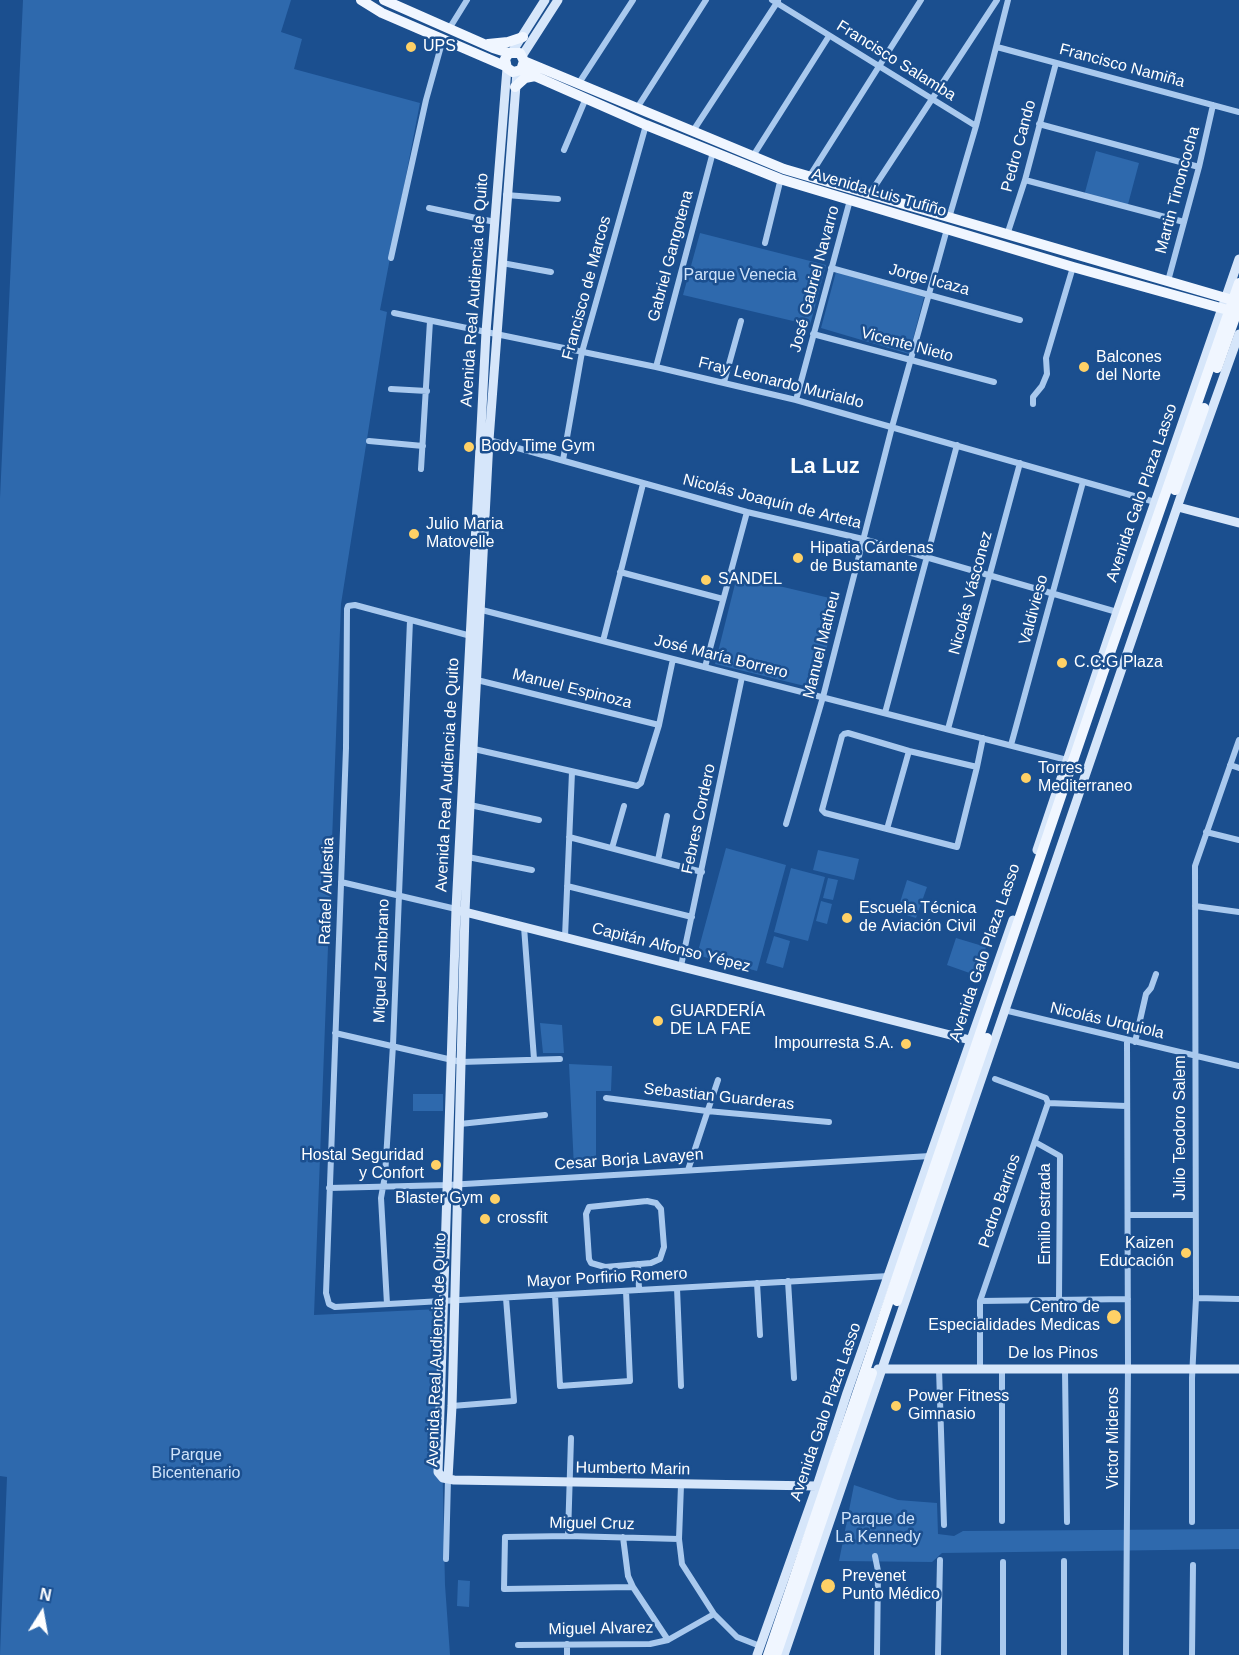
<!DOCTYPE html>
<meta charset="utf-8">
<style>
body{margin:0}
#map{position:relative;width:1239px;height:1655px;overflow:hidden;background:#1b4f8f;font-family:Helvetica,sans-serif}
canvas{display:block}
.north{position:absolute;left:12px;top:1583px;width:60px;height:60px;-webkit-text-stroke:4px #1b4f8f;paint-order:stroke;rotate:11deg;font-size:16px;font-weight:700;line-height:24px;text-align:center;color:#fff}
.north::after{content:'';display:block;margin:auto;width:21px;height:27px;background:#fff;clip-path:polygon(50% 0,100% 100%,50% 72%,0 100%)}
</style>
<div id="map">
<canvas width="1239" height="1655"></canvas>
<div class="north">N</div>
</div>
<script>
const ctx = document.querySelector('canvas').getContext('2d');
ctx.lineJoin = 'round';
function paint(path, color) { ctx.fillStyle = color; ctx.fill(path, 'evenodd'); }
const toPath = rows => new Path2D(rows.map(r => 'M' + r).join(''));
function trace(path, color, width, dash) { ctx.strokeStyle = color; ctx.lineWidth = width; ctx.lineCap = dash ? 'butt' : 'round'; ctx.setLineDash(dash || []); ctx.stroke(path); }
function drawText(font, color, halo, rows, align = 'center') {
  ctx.font = font + ' Helvetica,sans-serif'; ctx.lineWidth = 5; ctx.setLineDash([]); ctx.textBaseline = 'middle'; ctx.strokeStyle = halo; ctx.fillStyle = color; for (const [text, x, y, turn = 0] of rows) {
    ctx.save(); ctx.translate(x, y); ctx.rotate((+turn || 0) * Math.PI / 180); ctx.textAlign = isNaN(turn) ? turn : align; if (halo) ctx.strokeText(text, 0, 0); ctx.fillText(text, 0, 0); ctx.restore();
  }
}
const green = toPath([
 [23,0,291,0,281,32,302,39,294,69,420,103,380,310,387,312,341,604,314,1315,439,1309,445,1585,450,1655,0,1655,7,1477,0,1476,0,498],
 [1096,151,1139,163,1127,208,1084,196],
 [700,233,826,265,810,325,683,295],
 [836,272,924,297,909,354,821,328],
 [737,576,838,600,817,689,715,664],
 [726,848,786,865,757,971,697,955],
 [818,850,859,859,854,880,813,870],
 [791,868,825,877,808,941,774,932],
 [828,878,838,880,833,900,823,898],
 [907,880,927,887,916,918,897,912],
 [821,901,832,904,827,924,816,921],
 [774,936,790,941,783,968,766,963],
 [956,938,986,947,978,976,947,965],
 [540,1023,562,1025,564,1053,543,1053],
 [569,1064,612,1066,611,1091,596,1091,596,1167,574,1168],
 [413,1094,443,1094,443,1111,413,1111],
 [854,1485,898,1500,937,1503,938,1534,954,1536,963,1531,1239,1529,1239,1549,942,1553,932,1562,839,1561],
 [458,1580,470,1581,469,1607,457,1606]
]);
const street = toPath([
 [772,0,976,126],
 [449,29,467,0],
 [997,47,1239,112],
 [579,83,633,0],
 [637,108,706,0],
 [1039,124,1199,167],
 [693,131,778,1],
 [564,150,586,98],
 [753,156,829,36],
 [809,177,921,0],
 [1025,180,1184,222],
 [506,195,558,199],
 [869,195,997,0],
 [429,208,495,222],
 [949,218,976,126,1008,0],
 [1007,235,1025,180,1056,63],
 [765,243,781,178],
 [391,258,426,100,443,39],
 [502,263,551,272],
 [831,268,1020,320],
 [1168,281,1199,167,1213,105],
 [394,313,656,367,796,400,1155,502],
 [813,334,994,382],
 [656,367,713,152],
 [724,382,741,321],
 [391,389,427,391],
 [796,400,850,200],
 [1033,404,1033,397,1042,386,1047,374,1046,358,1073,267],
 [489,440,747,512,863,539,1117,612],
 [369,441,423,446],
 [563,460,582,352,646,125],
 [421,469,430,321],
 [620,572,723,599],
 [478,609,1067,760],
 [471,636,355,605,348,606,347,609,346,748,326,1293,329,1304,335,1307,889,1276],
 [603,641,643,484],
 [705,667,747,512],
 [477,680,659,725],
 [885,713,957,445],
 [948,729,1020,463],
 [1011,745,1083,482],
 [474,749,637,786,641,783,659,725,673,659],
 [1230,765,1239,768],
 [977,767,909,751,848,733,844,734,842,736,822,810,825,813,957,847,977,767,983,738],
 [470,805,539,820],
 [786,824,823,697,892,427,947,229],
 [887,829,909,751],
 [1206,832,1239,840],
 [569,837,702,872],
 [612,848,624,806],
 [468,857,532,870],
 [658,860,667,816],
 [341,882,456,909],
 [567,886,692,917],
 [1195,906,1239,912],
 [524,927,534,1059],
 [565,937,572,772],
 [681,966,742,677],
 [1004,1010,1239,1066],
 [335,1033,461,1062,560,1059],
 [1135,1042,1146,994,1151,988,1156,974],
 [995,1079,1046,1098,1048,1103],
 [606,1098,707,1111,829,1122],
 [1048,1103,1126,1106],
 [460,1124,545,1115],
 [1035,1142,1060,1156,1059,1300],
 [688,1170,718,1080],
 [329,1188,448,1185,930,1156],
 [647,1201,656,1203,661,1209,664,1247,660,1259,651,1263,605,1267,591,1263,589,1259,586,1214,589,1207,647,1201],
 [1128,1215,1194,1215],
 [638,1264,639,1290],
 [788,1281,794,1378],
 [757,1283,760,1335],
 [677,1288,681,1386],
 [555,1295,560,1386,630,1381,626,1291],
 [1196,1298,1239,1299],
 [980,1301,1128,1299],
 [387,1304,381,1198,385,1176,393,1045,410,620],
 [939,1369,944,1525],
 [980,1369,980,1301,1048,1103],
 [1002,1369,1002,1521],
 [1065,1370,1067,1522],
 [452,1406,514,1401,506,1298],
 [681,1485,679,1539,682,1564,714,1614,737,1637,760,1646],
 [1192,1522,1192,1378,1196,1298,1195,866,1239,740],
 [568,1536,571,1438],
 [623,1537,628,1576,633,1587,668,1640],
 [875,1556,878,1571,877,1655],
 [446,1559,448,1479],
 [1064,1561,1064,1655],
 [1003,1562,1003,1655],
 [633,1587,504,1589,505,1537,568,1536,679,1539],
 [518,1645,650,1644,668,1640,714,1614],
 [567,1655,567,1644],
 [938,1655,940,1560],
 [1126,1655,1128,1364,1127,1041],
 [1192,1655,1193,1565]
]);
const secondary = toPath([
 [512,52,545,0],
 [522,56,558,0],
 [507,68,486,332,456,909,438,1472,443,1478,454,1480,817,1486],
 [1178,507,1239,523],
 [1037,850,1117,612,1239,259],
 [461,911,974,1041],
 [878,1369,1239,1369],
 [448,1479,452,1406,465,912,470,805,489,440,517,72],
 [757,1655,817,1486,847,1393,1013,920],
 [784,1655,1182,493,1239,334]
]);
const primary = toPath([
 [361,0,382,13,505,66],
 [384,0,493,48,509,53,520,53,524,61,521,70,513,72,507,68,505,59,509,53],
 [488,44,508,42,523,37],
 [524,61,784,169,1239,302],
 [521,70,646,125,780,179,1073,267,1235,312],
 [515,87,525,78,535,76],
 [1217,368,1239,306],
 [1175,490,1204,408],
 [897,1301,987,1038],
 [768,1655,1102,676,1239,283],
 [776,1655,872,1373]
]);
const markers = [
 [411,47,6,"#ffd166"],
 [1084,367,6,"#ffd166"],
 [469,447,6,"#ffd166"],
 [414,534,6,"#ffd166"],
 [798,558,6,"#ffd166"],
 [706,580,6,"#ffd166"],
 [1062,663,6,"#ffd166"],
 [1026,778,6,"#ffd166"],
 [847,918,6,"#ffd166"],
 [658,1021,6,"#ffd166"],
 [906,1044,6,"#ffd166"],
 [436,1165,6,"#ffd166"],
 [495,1199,6,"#ffd166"],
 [485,1219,6,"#ffd166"],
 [1186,1253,6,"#ffd166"],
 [1114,1317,8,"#ffd166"],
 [896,1406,6,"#ffd166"],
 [828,1586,8,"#ffd166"]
];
const poiNames = [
 ["UPS",423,47],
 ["Balcones",1096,358],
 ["del Norte",1096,376],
 ["Body Time Gym",481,447],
 ["Julio Maria",426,525],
 ["Matovelle",426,543],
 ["Hipatia Cárdenas",810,549],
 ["de Bustamante",810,567],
 ["SANDEL",718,580],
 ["C.C.G Plaza",1074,663],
 ["Torres",1038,769],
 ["Mediterraneo",1038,787],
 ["Escuela Técnica",859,909],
 ["de Aviación Civil",859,927],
 ["GUARDERÍA",670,1012],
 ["DE LA FAE",670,1030],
 ["Impourresta S.A.",894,1044,"right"],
 ["Hostal Seguridad",424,1156,"right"],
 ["y Confort",424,1174,"right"],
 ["Blaster Gym",483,1199,"right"],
 ["crossfit",497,1219],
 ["Kaizen",1174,1244,"right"],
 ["Educación",1174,1262,"right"],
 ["Centro de",1100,1308,"right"],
 ["Especialidades Medicas",1100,1326,"right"],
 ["Power Fitness",908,1397],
 ["Gimnasio",908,1415],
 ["Prevenet",842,1577],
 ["Punto Médico",842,1595]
];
const streetNames = [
 ["Francisco Salamba",896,61,32],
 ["Francisco Namiña",1122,66,15],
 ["Pedro Cando",1019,146,-75],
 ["Martin Tinoncocha",1178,190,-75],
 ["Avenida Luis Tufiño",879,193,16],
 ["Gabriel Gangotena",671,256,-75],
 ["José Gabriel Navarro",815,279,-75],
 ["Jorge Icaza",929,280,15],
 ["Francisco de Marcos",587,288,-75],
 ["Avenida Real Audiencia de Quito",475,290,-86],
 ["Vicente Nieto",907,345,15],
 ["Fray Leonardo Murialdo",781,383,14],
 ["Avenida Galo Plaza Lasso",1142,493,-71],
 ["Nicolás Joaquín de Arteta",772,502,14],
 ["Nicolás Vásconez",971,593,-75],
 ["Valdivieso",1034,610,-75],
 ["Manuel Matheu",822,645,-76],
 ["José María Borrero",721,657,14],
 ["Manuel Espinoza",572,689,14],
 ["Avenida Real Audiencia de Quito",448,775,-87],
 ["Febres Cordero",699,819,-78],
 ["Rafael Aulestia",327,891,-88],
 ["Capitán Alfonso Yépez",671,948,14],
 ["Avenida Galo Plaza Lasso",985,953,-71],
 ["Miguel Zambrano",382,961,-88],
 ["Nicolás Urquiola",1107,1021,13],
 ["Sebastian Guarderas",719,1097,6],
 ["Julio Teodoro Salem",1181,1128,-90],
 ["Cesar Borja Lavayen",629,1160,-4],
 ["Pedro Barrios",1000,1201,-71],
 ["Emilio estrada",1046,1214,-90],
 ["Mayor Porfirio Romero",607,1278,-3],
 ["Avenida Real Audiencia de Quito",437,1350,-88],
 ["De los Pinos",1053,1354],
 ["Avenida Galo Plaza Lasso",826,1412,-71],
 ["Victor Mideros",1114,1438,-90],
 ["Humberto Marin",633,1469,1],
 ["Miguel Cruz",592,1524,1],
 ["Miguel Alvarez",601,1629,-1]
];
const parkNames = [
 ["Parque Venecia",740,276],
 ["Parque",196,1456],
 ["Bicentenario",196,1474],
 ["Parque de",878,1520],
 ["La Kennedy",878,1538]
];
const districtNames = [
 ["La Luz",825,467]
];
paint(green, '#2e69ad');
trace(street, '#a9c9ee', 6);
trace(secondary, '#d6e6fa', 9);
trace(primary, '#f0f6ff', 10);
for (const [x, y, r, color] of markers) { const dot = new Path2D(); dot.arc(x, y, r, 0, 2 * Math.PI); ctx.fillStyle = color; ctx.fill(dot); trace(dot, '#1b4f8f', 2); }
drawText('16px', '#fff', '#1b4f8f', poiNames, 'left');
drawText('16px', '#fff', '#1b4f8f', streetNames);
drawText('16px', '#cfe3fa', '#1b4f8f', parkNames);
drawText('bold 22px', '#fff', '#1b4f8f', districtNames);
</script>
